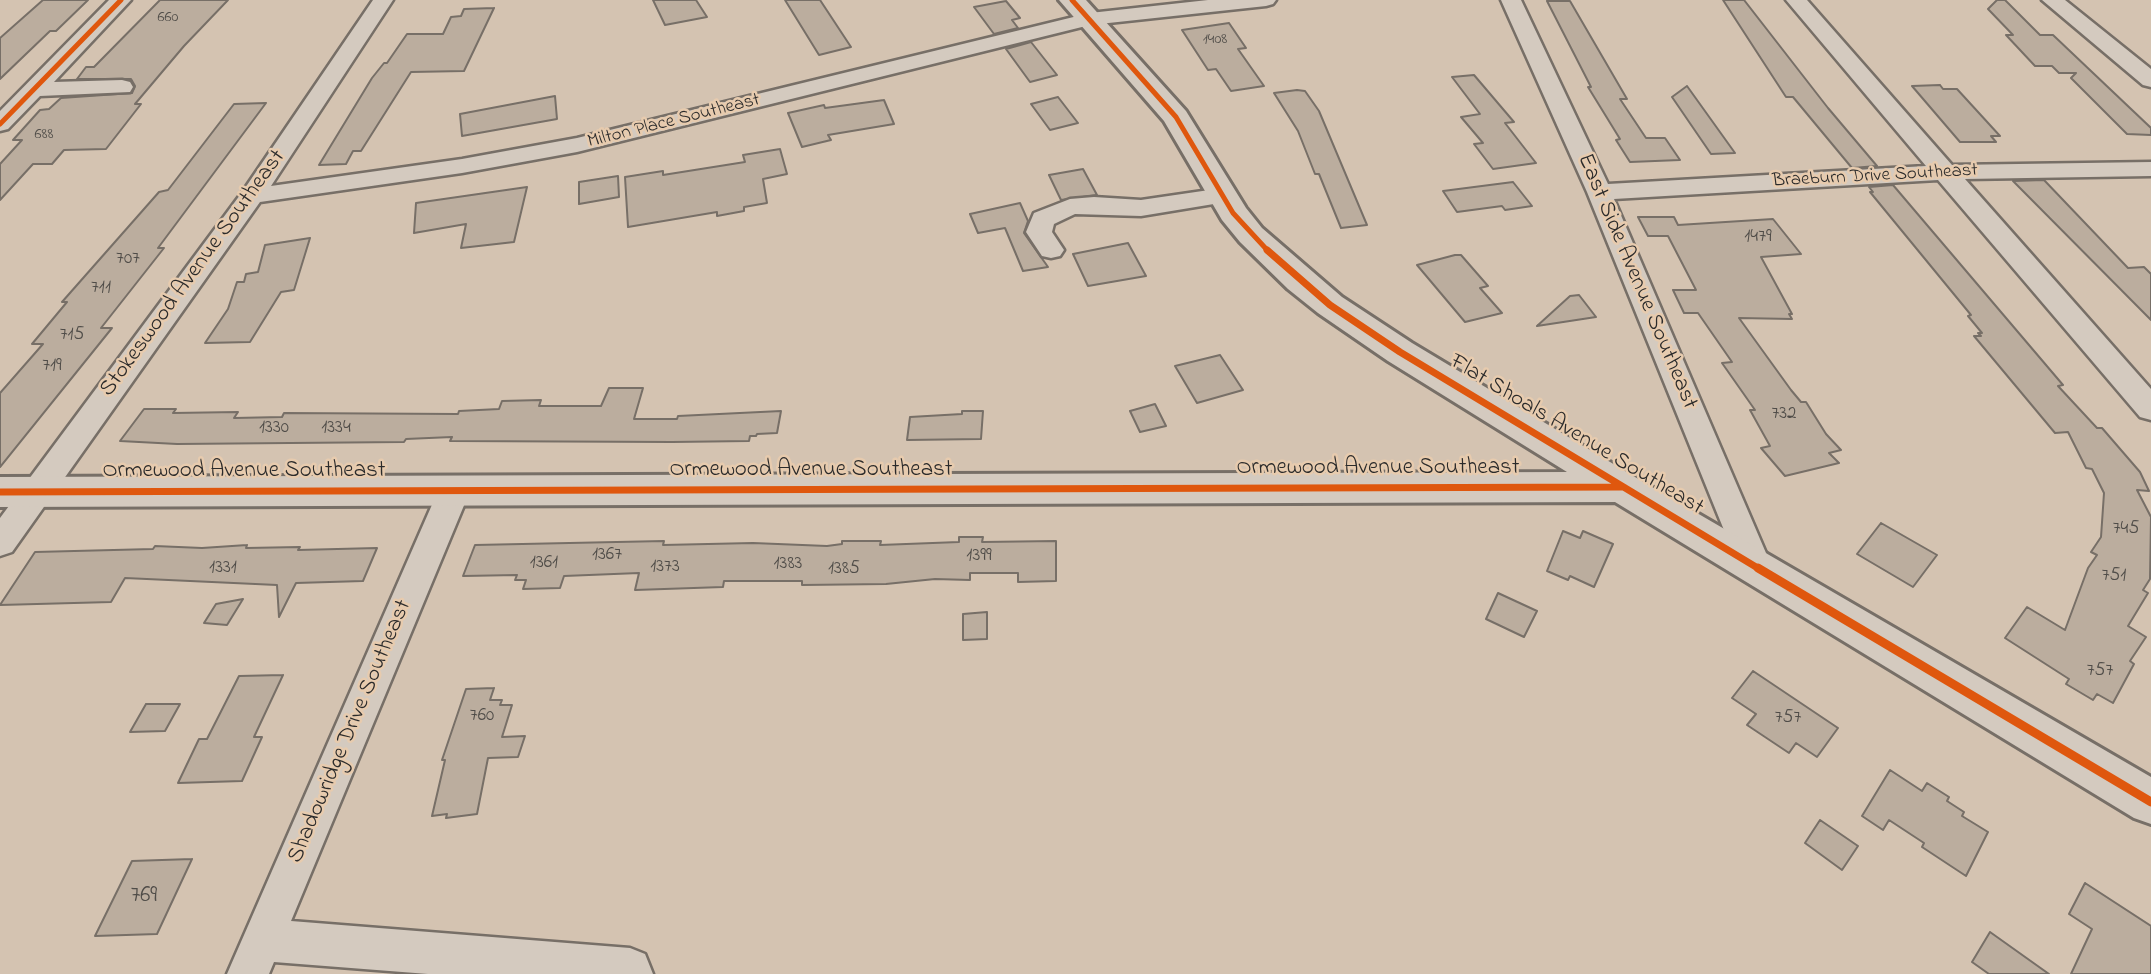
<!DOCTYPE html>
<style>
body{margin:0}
canvas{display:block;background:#d4c3b1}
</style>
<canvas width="2151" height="974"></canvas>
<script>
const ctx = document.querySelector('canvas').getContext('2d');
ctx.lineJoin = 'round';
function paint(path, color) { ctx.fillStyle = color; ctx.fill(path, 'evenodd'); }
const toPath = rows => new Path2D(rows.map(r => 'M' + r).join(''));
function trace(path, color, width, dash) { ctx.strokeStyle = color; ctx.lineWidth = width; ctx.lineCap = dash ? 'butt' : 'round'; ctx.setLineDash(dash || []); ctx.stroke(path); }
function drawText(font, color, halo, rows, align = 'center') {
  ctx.font = font + ' "Indie Flower",sans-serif'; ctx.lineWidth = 5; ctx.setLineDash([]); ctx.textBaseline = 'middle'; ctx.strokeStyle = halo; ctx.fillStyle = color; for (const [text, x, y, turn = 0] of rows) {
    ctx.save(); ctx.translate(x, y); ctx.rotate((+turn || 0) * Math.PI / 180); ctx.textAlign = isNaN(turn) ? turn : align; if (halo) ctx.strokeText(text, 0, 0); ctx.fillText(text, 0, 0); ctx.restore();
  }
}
const building = toPath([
 [43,0,88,0,56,31,50,31,0,79,0,38,43,0],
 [160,0,228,0,184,46,135,104,141,104,106,149,64,150,52,164,33,164,0,200,0,164,22,140,13,140,40,110,49,109,61,98,132,93,135,86,131,79,77,79,86,67,94,67,160,0],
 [653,0,696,0,707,17,665,25,653,0],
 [785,0,820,0,851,47,819,55,785,0],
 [1723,0,1744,0,1828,108,1877,166,1852,168,1793,97,1786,97,1723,0],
 [1997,0,2005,0,2040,35,2053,35,2151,128,2151,135,2127,134,2071,78,2076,73,2059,73,2052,66,2035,66,2006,35,2013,35,1988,9,1997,0],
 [1006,1,1020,18,1012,20,1018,28,994,34,974,7,1006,1],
 [1547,1,1570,1,1627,99,1620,99,1646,138,1665,138,1680,160,1630,162,1616,140,1620,139,1588,87,1591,87,1547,1],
 [494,8,464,71,411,72,361,151,353,151,346,164,319,165,372,78,384,63,387,63,407,34,443,34,451,17,461,16,464,9,494,8],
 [1229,23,1246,48,1238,49,1264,86,1231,91,1216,69,1208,70,1182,30,1229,23],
 [1031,42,1057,75,1030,82,1006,49,1031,42],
 [1474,75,1514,122,1505,123,1536,163,1493,169,1474,144,1483,143,1461,117,1480,114,1452,77,1474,75],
 [1940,85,1943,89,1957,89,2000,136,1991,136,1996,142,1960,142,1912,86,1940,85],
 [1687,86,1735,153,1711,154,1672,97,1687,86],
 [1297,90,1305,91,1319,111,1367,225,1341,228,1319,174,1315,174,1298,131,1274,93,1297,90],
 [555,96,557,119,462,136,460,114,555,96],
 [1058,97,1078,123,1050,130,1031,104,1058,97],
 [884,100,894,124,828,135,831,140,802,147,788,113,824,105,825,108,884,100],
 [266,103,158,248,164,248,101,328,112,328,0,467,0,393,43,344,32,344,67,302,62,302,159,192,168,190,234,104,266,103],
 [780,149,787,174,763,179,767,203,744,207,744,211,717,216,717,212,628,227,625,177,663,171,663,175,745,162,743,155,780,149],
 [1083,169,1097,195,1061,200,1049,175,1083,169],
 [618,176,619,197,579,204,579,182,618,176],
 [2044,180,2128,268,2144,267,2151,274,2151,320,2013,181,2044,180],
 [1513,182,1532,206,1505,210,1502,206,1457,212,1443,191,1513,182],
 [1893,185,2063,385,2058,386,2097,428,2102,428,2140,472,2149,491,2137,490,2151,517,2150,579,2143,590,2148,593,2128,626,2146,637,2130,661,2134,664,2113,703,2097,694,2093,700,2066,684,2069,679,2005,638,2027,607,2065,630,2088,568,2097,555,2091,552,2101,537,2104,493,2092,469,2086,468,2068,432,2055,433,1974,336,1981,336,1978,333,1982,333,1968,316,1971,315,1870,192,1873,192,1869,187,1893,185],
 [527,187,514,242,461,248,466,224,414,233,416,203,527,187],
 [1020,203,1028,221,1024,233,1048,267,1023,271,1005,228,978,233,970,214,1020,203],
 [1638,217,1674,217,1678,225,1773,219,1801,254,1761,257,1792,314,1789,314,1792,319,1739,318,1791,390,1801,402,1806,402,1826,434,1841,450,1829,453,1839,463,1785,476,1761,448,1770,446,1750,410,1755,410,1722,363,1732,362,1698,313,1684,313,1673,290,1696,290,1668,236,1648,236,1638,217],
 [310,238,294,290,281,292,250,342,205,343,228,309,237,282,244,282,246,274,258,272,265,245,310,238],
 [1128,243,1146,276,1088,286,1073,254,1128,243],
 [1455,255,1461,255,1488,286,1480,288,1502,313,1465,322,1417,265,1455,255],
 [1579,295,1596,317,1537,326,1570,296,1579,295],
 [1220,355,1243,390,1197,403,1175,366,1220,355],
 [609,388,643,388,634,419,677,419,678,416,781,411,777,433,757,434,756,436,750,436,749,441,672,442,450,441,452,437,406,439,404,442,177,444,120,441,144,409,176,409,173,413,238,412,234,418,282,417,284,413,458,414,459,411,499,409,502,401,541,400,539,406,601,406,609,388],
 [1155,404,1166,426,1140,432,1130,411,1155,404],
 [962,411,983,411,981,439,907,440,910,417,962,414,962,411],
 [1881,523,1937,555,1913,587,1857,554,1881,523],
 [1563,531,1580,538,1583,531,1613,544,1594,587,1570,576,1568,580,1547,571,1563,531],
 [959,537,983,537,982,542,1056,541,1056,581,1018,582,1018,573,970,573,970,580,935,579,886,584,802,585,802,581,724,581,723,587,635,590,639,573,564,576,560,588,523,589,526,580,515,580,517,575,463,576,475,545,664,541,663,545,753,543,827,546,842,544,842,541,881,541,880,545,959,542,959,537],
 [247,545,246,548,300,547,298,550,377,548,363,581,296,583,279,617,277,585,125,578,111,602,0,605,35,552,153,549,155,546,202,548,247,545],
 [1498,593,1537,611,1524,637,1486,619,1498,593],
 [243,599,227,625,204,623,216,604,243,599],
 [987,612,987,639,963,640,963,614,987,612],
 [1753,671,1838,728,1817,757,1796,743,1789,753,1747,725,1756,714,1732,698,1753,671],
 [283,675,254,737,262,737,242,781,178,783,199,739,207,739,239,676,283,675],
 [494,688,490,700,502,700,500,705,512,705,502,737,525,736,518,757,488,758,477,814,446,818,447,814,432,816,445,760,442,760,466,689,494,688],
 [146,704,180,704,165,731,130,732,146,704],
 [1890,770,1922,791,1927,783,1949,797,1947,801,1964,812,1962,816,1988,832,1966,876,1922,847,1924,843,1889,820,1883,830,1862,816,1890,770],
 [1820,820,1858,846,1842,870,1805,843,1820,820],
 [192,859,157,934,95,936,132,861,192,859],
 [2085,883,2151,926,2151,974,2071,974,2092,929,2069,914,2085,883],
 [1990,932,2049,974,1989,974,1972,962,1990,932]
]);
const street = toPath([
 [109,0,131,0,54,82,122,80,130,82,133,87,130,92,40,96,8,129,0,131,0,111,109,0],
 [373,0,393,0,271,186,462,159,577,138,1090,13,1208,0,1276,0,1273,4,1266,6,1090,25,577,152,462,173,260,202,12,552,0,556,0,518,243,191,373,0],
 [1501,0,1521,0,1608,184,1926,166,1786,0,1807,0,1952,165,2151,162,2151,176,1965,179,2151,389,2151,420,2140,417,1938,180,1614,199,1772,567,1767,577,1755,580,1743,577,1587,192,1501,0],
 [2042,0,2065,0,2151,69,2151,87,2143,85,2042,0],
 [1223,188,1232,191,1236,196,1232,201,1141,216,1075,214,1054,224,1052,232,1064,250,1060,256,1051,258,1042,256,1026,232,1034,213,1070,199,1094,197,1141,200,1223,188],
 [454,479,465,482,470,491,291,921,630,948,645,954,653,974,428,974,274,962,269,974,227,974,438,491,443,482,454,479]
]);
const secondary = toPath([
 [1059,0,1086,0,1186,111,1246,208,1262,228,1342,297,1412,343,1635,477,2151,777,2151,824,2134,818,1615,502,0,507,0,477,1567,472,1388,361,1318,313,1288,289,1240,242,1222,220,1164,121,1059,0]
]);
const cyclewayFar2 = toPath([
 [1072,0,1176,117,1233,213,1269,252],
 [0,124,121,0]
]);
const cyclewayFar1 = toPath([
 [1267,250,1330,305,1400,352,1761,570],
 [0,492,1621,487]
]);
const cycleway = toPath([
 [1758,568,2151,802]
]);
const farNumbernames = [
 ["660",168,18],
 ["1408",1215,40],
 ["688",44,135]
];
const farStreetnames = [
 ["Milton Place Southeast",674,122,-14],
 ["Braeburn Drive Southeast",1875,177,-3]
];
const numberNames = [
 ["1479",1758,238],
 ["707",128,260],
 ["711",101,289],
 ["715",72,336],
 ["719",52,367],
 ["732",1784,415],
 ["1330",274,429],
 ["1334",336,429],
 ["745",2126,530],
 ["1367",607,556],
 ["1399",979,557],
 ["1361",544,564],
 ["1383",788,565],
 ["1373",665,568],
 ["1331",223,569],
 ["1385",844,570],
 ["751",2114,577],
 ["757",2100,672],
 ["760",482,717],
 ["757",1788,719]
];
const streetNames = [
 ["Stokeswood Avenue Southeast",194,274,-54],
 ["East Side Avenue Southeast",1636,282,67],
 ["Flat Shoals Avenue Southeast",1576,436,31],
 ["Ormewood Avenue Southeast",1378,469],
 ["Ormewood Avenue Southeast",811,471],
 ["Ormewood Avenue Southeast",244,472],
 ["Shadowridge Drive Southeast",351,732,-67]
];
const nearNumbernames = [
 ["769",144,897]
];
paint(building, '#bbad9e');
trace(building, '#776f67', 2);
trace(street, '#776f67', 5);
trace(secondary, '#776f67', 6);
paint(street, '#d4cabf');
paint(secondary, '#d4cabf');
trace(cyclewayFar2, '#df570e', 5);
trace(cyclewayFar1, '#df570e', 7);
trace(cycleway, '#df570e', 9);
drawText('16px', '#4f4c48', null, farNumbernames);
drawText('19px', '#2b2b2b', '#e7cbae', farStreetnames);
drawText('19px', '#4f4c48', null, numberNames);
drawText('23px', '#2b2b2b', '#e7cbae', streetNames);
drawText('23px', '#4f4c48', null, nearNumbernames);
</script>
